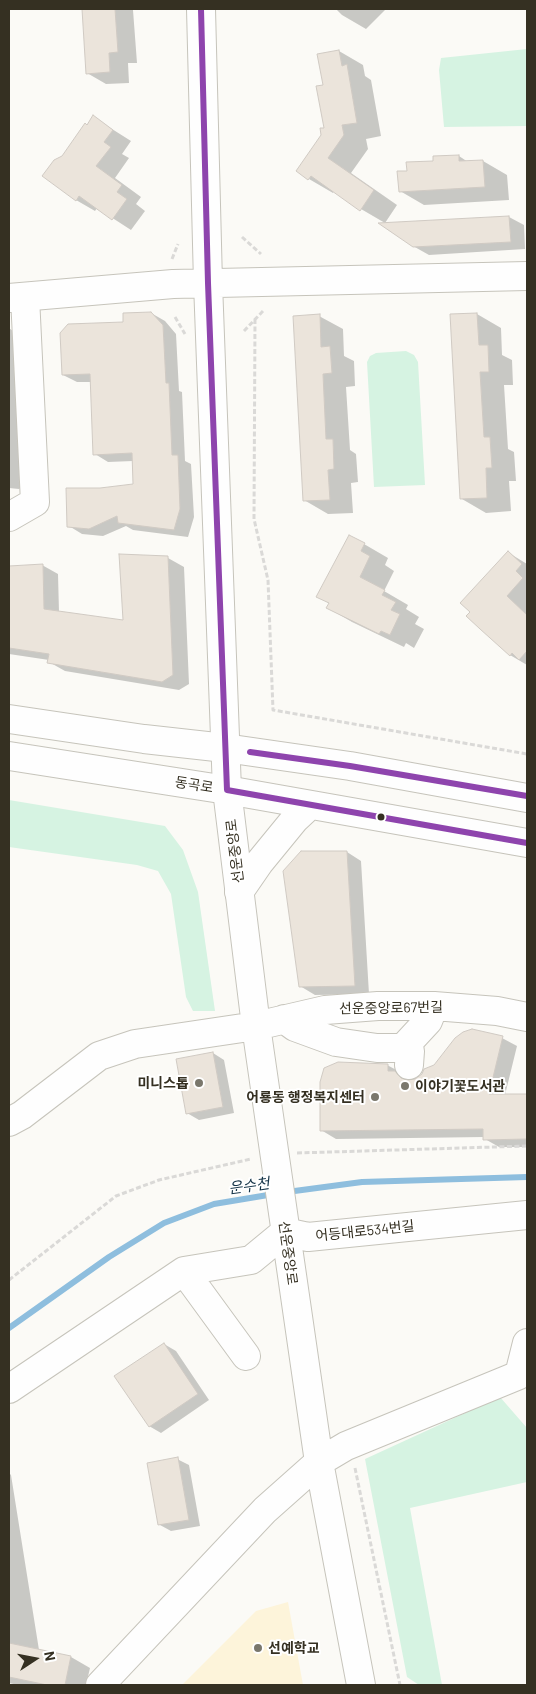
<!DOCTYPE html>
<meta charset="utf-8">
<style>
body{margin:0}
#map{position:relative;width:536px;height:1694px;overflow:hidden;background:#fbfaf6;font-family:Barlow,sans-serif}
canvas{display:block}
.frame{position:absolute;inset:0;border:10px solid #353022;pointer-events:none}
.north{position:absolute;left:10px;top:1634px;width:50px;height:50px;-webkit-text-stroke:4px #fff;paint-order:stroke;rotate:79deg;font-size:14px;font-weight:700;line-height:20px;text-align:center;color:#353022}
.north::after{content:'';display:block;margin:auto;width:18px;height:22px;background:#353022;clip-path:polygon(50% 0,100% 100%,50% 72%,0 100%)}
</style>
<div id="map">
<canvas width="536" height="1694"></canvas>
<div class="frame"></div>
<div class="north">N</div>
</div>
<script>
const ctx = document.querySelector('canvas').getContext('2d');
ctx.lineJoin = 'round';
function paint(path, color) { ctx.fillStyle = color; ctx.fill(path, 'evenodd'); }
const toPath = rows => new Path2D(rows.map(r => 'M' + r).join(''));
function trace(path, color, width, dash) { ctx.strokeStyle = color; ctx.lineWidth = width; ctx.lineCap = dash ? 'butt' : 'round'; ctx.setLineDash(dash || []); ctx.stroke(path); }
function drawText(font, color, halo, rows, align = 'center') {
  ctx.font = font + ' Barlow,"Noto Sans KR",sans-serif'; ctx.lineWidth = 4; ctx.setLineDash([]); ctx.textBaseline = 'middle'; ctx.strokeStyle = halo; ctx.fillStyle = color; for (const [text, x, y, turn = 0] of rows) {
    ctx.save(); ctx.translate(x, y); ctx.rotate((+turn || 0) * Math.PI / 180); ctx.textAlign = isNaN(turn) ? turn : align; if (halo) ctx.strokeText(text, 0, 0); ctx.fillText(text, 0, 0); ctx.restore();
  }
}
const built = toPath([
 [288,1602,303,1685,182,1685,256,1611]
]);
const green = toPath([
 [527,49,527,126,444,127,439,70,441,58],
 [406,351,414,355,418,362,425,485,374,487,367,362,370,356,376,353],
 [9,800,165,826,183,850,198,892,215,1011,193,1011,186,997,171,894,158,871,137,865,9,847],
 [500,1397,527,1428,527,1482,410,1508,442,1685,419,1685,407,1677,365,1459]
]);
const shadow = toPath([
 [83,9,131,9,133,10,137,63,128,63,129,83,106,84,87,73],
 [336,9,386,9,366,29,342,15],
 [339,51,363,65,365,76,371,80,381,136,366,139,368,149,351,173,397,205,385,223,361,209,334,191,333,193,309,179,325,129,324,86],
 [93,117,131,141,122,154,129,158,115,178,141,197,136,204,145,211,131,230,97,208,95,211,76,200,62,157],
 [459,156,468,162,483,161,507,175,509,200,424,205,400,191,408,172,434,162],
 [509,217,524,225,525,249,429,255,413,246],
 [151,313,165,321,176,334,179,391,182,392,185,461,191,464,194,517,188,537,133,530,126,526,103,536,82,534,69,526,100,489,135,485,133,461,108,462,95,454,92,382,77,382,63,375,124,323],
 [477,314,501,328,502,355,512,360,513,385,504,385,508,449,514,452,516,481,509,481,511,511,486,513,462,499],
 [319,316,343,329,344,356,354,361,355,386,346,387,350,450,356,454,358,482,351,483,353,513,328,514,304,500],
 [9,328,22,338,30,480,19,489,9,488],
 [364,544,388,558,385,565,394,571,384,591,408,605,406,609,419,617,415,624,424,629,414,648,406,643,404,647,352,622,328,608,330,604,318,597],
 [509,553,527,564,527,665,510,655,481,628],
 [168,558,184,567,189,684,179,690,65,671,49,662,49,660,9,654,9,568,42,565,58,574,59,612,125,621],
 [347,852,361,861,369,994,315,995,300,986],
 [502,1038,517,1046,505,1095,527,1095,527,1147,499,1147,485,1139,485,1137,336,1139,321,1130,387,1065,402,1073,402,1076,409,1081,416,1080],
 [213,1053,224,1060,234,1113,199,1120,187,1113],
 [164,1344,176,1351,209,1400,161,1433,149,1426],
 [177,1459,189,1465,200,1526,171,1531,160,1525],
 [9,1473,11,1475,39,1650,71,1657,90,1668,86,1685,18,1685,9,1683]
]);
const stream = toPath([
 [287,1192,362,1182,527,1177],
 [9,1328,109,1257,164,1223,214,1204,274,1194]
]);
const building = toPath([
 [82,9,115,9,118,52,109,53,110,72,86,74,82,9],
 [339,50,342,66,347,64,357,123,342,125,344,135,328,158,374,190,360,211,311,176,308,180,296,171,321,135,320,128,324,128,316,86,323,85,317,54,339,50],
 [93,115,113,130,104,142,111,147,96,166,122,185,117,192,127,199,112,220,79,196,76,201,42,176,54,160,62,156,85,123,87,125,93,115],
 [459,155,459,161,483,160,485,187,399,192,397,171,407,171,406,162,433,161,433,156,459,155],
 [509,216,511,242,413,247,378,223,509,216],
 [151,312,163,325,166,383,169,383,172,455,178,455,180,509,174,530,118,523,117,516,89,529,67,527,66,488,100,488,133,484,132,453,93,455,90,374,62,375,60,333,68,324,123,322,123,313,151,312],
 [477,313,479,345,488,345,489,372,480,372,484,437,490,437,492,468,486,468,487,498,460,499,450,314,477,313],
 [320,314,321,347,330,346,332,373,323,374,326,439,333,439,334,469,328,470,330,500,303,501,293,316,320,314],
 [349,535,365,543,361,551,370,556,360,577,385,590,382,595,396,602,391,610,400,614,390,635,381,631,379,634,326,608,329,603,316,597,349,535],
 [508,551,522,564,516,571,523,578,507,596,527,615,527,651,519,660,512,653,510,656,480,629,466,616,470,612,460,603,508,551],
 [119,554,168,556,173,675,162,682,47,663,49,654,9,648,9,566,43,564,44,609,123,620,119,554],
 [301,851,347,851,355,986,299,987,283,871,301,851],
 [472,1029,503,1036,489,1094,527,1094,527,1139,483,1140,483,1129,320,1131,320,1082,324,1068,338,1062,388,1064,388,1071,395,1071,401,1078,407,1080,415,1079,422,1074,424,1069,434,1065,455,1038,463,1032,472,1029],
 [213,1052,223,1107,186,1114,176,1059,213,1052],
 [164,1343,198,1394,149,1427,114,1376,164,1343],
 [178,1457,189,1520,158,1525,147,1463,178,1457],
 [9,1643,71,1656,65,1685,47,1685,9,1677,9,1643]
]);
const path = toPath([
 [242,237,261,254],
 [172,259,178,244],
 [175,317,185,334],
 [255,319,254,519,268,580,273,710,527,754],
 [244,331,264,310],
 [297,1153,527,1146],
 [9,1280,116,1196,159,1180,251,1159],
 [355,1468,400,1685]
]);
const minor = toPath([
 [201,9,208,283,227,790,256,1026,319,1462,361,1685],
 [9,298,173,284,527,276],
 [9,517,35,502,25,297],
 [284,1019,295,1027,336,1042,377,1048,403,1048,410,1051,409,1065],
 [403,1048,428,1021,434,1006],
 [9,1122,22,1115,99,1056,135,1044,256,1026,325,1010,378,1006,434,1006,497,1011,527,1017],
 [285,1232,308,1237,527,1215],
 [184,1271,246,1356],
 [9,1389,184,1271,251,1260,285,1232],
 [100,1685,265,1510,319,1462,346,1446,519,1375,527,1343]
]);
const major = toPath([
 [9,719,144,739,225,748,350,766,527,798],
 [9,756,227,790,527,843],
 [239,892,259,863,295,819,310,805]
]);
const bus1 = toPath([
 [201,9,208,283,227,790,527,843],
 [250,752,350,766,527,796]
]);
const markers = [
 [381,817,4.5,"#353022"],
 [199,1083,5,"#7a776c"],
 [405,1086,5,"#7a776c"],
 [375,1097,5,"#7a776c"],
 [258,1648,5,"#7a776c"]
];
const streetNames = [
 ["동곡로",194,785,9],
 ["선운중앙로",235,851,-97],
 ["선운중앙로67번길",391,1008,-1],
 ["어등대로534번길",365,1231,-6],
 ["선운중앙로",288,1253,82]
];
const poiNames = [
 ["미니스톱",189,1083],
 ["이야기꽃도서관",415,1086,"left"],
 ["어룡동 행정복지센터",365,1097],
 ["선예학교",268,1648,"left"]
];
const waterNames = [
 ["운수천",249,1186,-8]
];
paint(built, '#fdf4da');
paint(green, '#d6f3e2');
paint(shadow, '#0003');
trace(stream, '#8ebede', 6);
paint(building, '#ebe4db');
trace(building, '#d0cac3', 1);
trace(minor, '#c6c4bb', 30);
trace(major, '#c6c4bb', 30);
trace(path, '#dad9d7', 3, [5, 2.5]);
trace(minor, '#fefefe', 28);
trace(major, '#fefefe', 28);
trace(bus1, '#8e44ad', 6);
for (const [x, y, r, color] of markers) { const dot = new Path2D(); dot.arc(x, y, r, 0, 2 * Math.PI); ctx.fillStyle = color; ctx.fill(dot); trace(dot, '#fff', 2); }
drawText('14px', '#353022', '#fff', streetNames);
drawText('bold 14px', '#353022', '#fff', poiNames, 'right');
drawText('italic 15px', '#153448', '#fff', waterNames);
</script>
